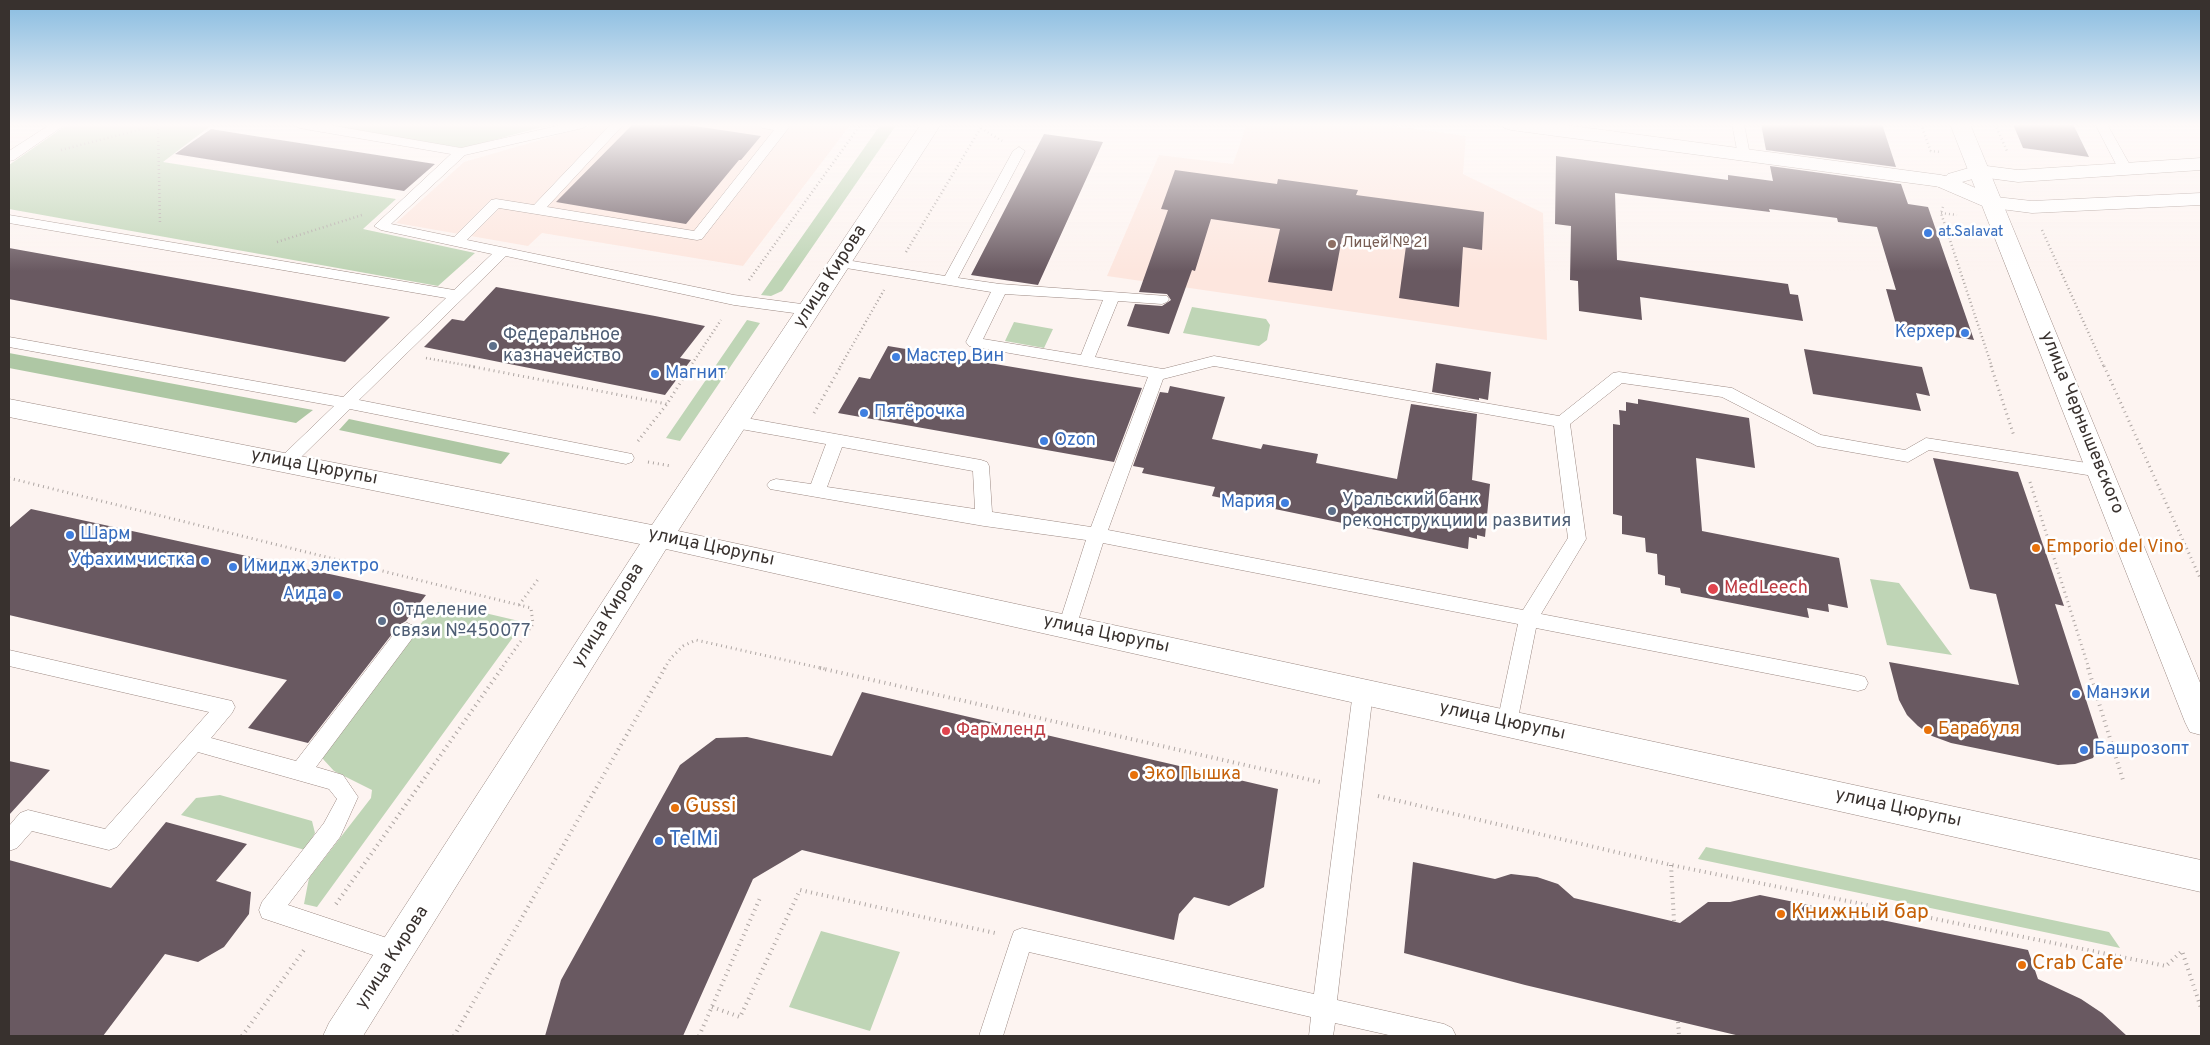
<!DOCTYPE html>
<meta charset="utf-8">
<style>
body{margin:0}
#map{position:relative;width:2210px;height:1045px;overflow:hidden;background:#fdf4f1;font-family:Overpass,sans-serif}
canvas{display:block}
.frame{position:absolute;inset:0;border:10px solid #38312e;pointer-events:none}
</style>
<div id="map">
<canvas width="2210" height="1045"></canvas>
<div class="frame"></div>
</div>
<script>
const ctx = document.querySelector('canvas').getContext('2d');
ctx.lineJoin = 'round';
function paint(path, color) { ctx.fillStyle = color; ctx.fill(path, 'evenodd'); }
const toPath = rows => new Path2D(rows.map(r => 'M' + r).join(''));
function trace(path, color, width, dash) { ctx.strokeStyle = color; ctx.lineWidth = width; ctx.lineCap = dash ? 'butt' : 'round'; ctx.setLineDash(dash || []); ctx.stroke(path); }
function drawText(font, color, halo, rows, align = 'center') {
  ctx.font = font + ' Overpass,sans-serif'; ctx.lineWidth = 5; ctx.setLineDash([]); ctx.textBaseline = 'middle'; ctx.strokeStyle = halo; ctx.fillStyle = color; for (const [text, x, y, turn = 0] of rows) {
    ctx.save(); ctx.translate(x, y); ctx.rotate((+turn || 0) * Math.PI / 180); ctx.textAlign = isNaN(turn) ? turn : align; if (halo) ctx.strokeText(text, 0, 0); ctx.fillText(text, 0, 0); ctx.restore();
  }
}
const built = toPath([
 [595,124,851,124,743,266,542,233,528,246,396,223,464,162],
 [1247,124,1379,124,1466,136,1463,174,1543,213,1547,340,1107,276,1159,155,1233,164]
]);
const green = toPath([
 [68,124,213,124,163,162,396,199,363,229,475,253,438,286,9,209,9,165],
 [303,124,553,124,464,148],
 [881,124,897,124,782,291,771,296,761,295],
 [1192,307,1266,319,1270,325,1267,340,1259,346,1183,333],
 [747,320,760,323,680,441,666,438],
 [1014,322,1053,329,1044,348,1005,341],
 [1870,579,1899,583,1952,655,1887,645],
 [438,602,519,621,519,629,317,907,304,904,309,878,371,798,372,790,334,771,323,759,322,748],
 [220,795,312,821,315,833,305,850,181,815,196,798],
 [1706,847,2109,932,2120,948,1698,859],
 [821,931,900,952,870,1031,789,1007]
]);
const forest = toPath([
 [9,353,313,410,296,423,9,368],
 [349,419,510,453,501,464,339,430]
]);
const building = toPath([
 [633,124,681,124,761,136,741,160,739,160,686,224,556,202],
 [1761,124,1882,124,1896,167,1766,150],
 [2013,124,2073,124,2089,157,2023,148],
 [211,129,248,135,435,164,404,191,175,154],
 [1044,134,1103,142,1038,285,971,275],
 [1556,156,1728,180,1728,175,1773,181,1770,166,1901,184,1908,204,1928,207,1974,340,1897,328,1886,289,1896,290,1877,227,1838,222,1837,218,1769,209,1770,212,1615,193,1617,260,1788,284,1790,294,1798,295,1803,321,1640,297,1642,320,1579,311,1578,281,1570,280,1571,226,1555,224],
 [1175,170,1277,184,1278,179,1358,190,1356,195,1484,212,1482,250,1463,247,1459,307,1399,298,1406,246,1342,238,1332,291,1268,282,1280,229,1211,219,1195,271,1192,270,1169,334,1127,326,1135,304,1162,306,1171,300,1167,294,1139,292,1168,210,1161,209],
 [9,248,249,291,390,317,345,362,9,299],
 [496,287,655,316,705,326,680,358,691,360,665,395,424,347,452,319,464,321],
 [888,346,1078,378,1142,388,1114,462,838,413,859,377,870,379],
 [1804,349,1922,367,1930,396,1916,393,1921,411,1813,394],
 [1436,363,1491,372,1488,400,1479,398,1479,400,1432,392],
 [1170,386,1225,397,1212,439,1261,449,1263,444,1318,454,1316,463,1397,479,1411,404,1477,414,1472,480,1490,484,1485,537,1477,535,1477,539,1469,537,1468,549,1212,496,1215,487,1142,473,1144,468,1133,466,1160,392,1168,393],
 [1638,399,1749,418,1755,468,1696,458,1702,531,1839,558,1848,608,1828,604,1829,612,1807,608,1809,618,1681,593,1680,588,1665,585,1665,576,1658,574,1657,554,1646,552,1645,538,1622,534,1622,516,1613,514,1613,424,1620,425,1619,410,1626,411,1626,402,1638,404],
 [1933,458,2018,472,2064,606,2055,604,2100,743,2093,758,2075,764,2058,765,1951,743,1932,736,1918,726,1907,715,1899,700,1889,662,2019,685,1996,594,1970,589],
 [31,509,426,595,406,621,399,625,308,743,248,728,287,680,9,615,9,528],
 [862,692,1278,789,1264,887,1229,906,1194,897,1179,914,1174,940,802,850,753,879,683,1036,545,1036,561,980,680,765,716,738,747,737,832,756],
 [9,761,50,770,9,815],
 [166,822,247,844,216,881,251,892,249,914,224,947,198,962,165,954,103,1036,9,1036,9,860,111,888],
 [1413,862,1495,879,1511,874,1537,877,1558,884,1574,898,1680,923,1708,902,1730,902,1760,895,2028,950,2038,979,2081,999,2102,1013,2127,1036,1740,1036,1525,985,1404,953]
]);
const pathFar2 = toPath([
 [1921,124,1931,152],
 [1995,124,2007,151],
 [158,125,160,224],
 [981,128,1002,141],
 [61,150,162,124],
 [1930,151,1942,152],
 [1943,207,1941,213,1992,367],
 [1941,213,1957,215],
 [2042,230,2104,367],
 [277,242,362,215],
 [906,252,983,124],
 [749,280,861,124],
 [426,358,476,367],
 [690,367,721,320],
 [840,367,884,290]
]);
const pathFar1 = toPath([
 [469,366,667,404],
 [1991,366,2014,436],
 [2104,366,2201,580],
 [814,413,841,366],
 [638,441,667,404,691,366],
 [648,462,671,466],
 [9,478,531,608,533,624,501,669],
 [2030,482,2089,669],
 [519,605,539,578],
 [664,669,671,658,683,646,696,640,825,669]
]);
const path = toPath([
 [820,668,1324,783],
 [2088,668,2124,783],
 [1378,796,1671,865,2166,966,2182,951,2201,1008],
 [1671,865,1674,921],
 [336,904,502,668],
 [712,1007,740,1017,800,890,995,933],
 [1678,1022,1679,1036],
 [242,1036,304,950],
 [454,1036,665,668],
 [699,1036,760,898]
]);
const lane = toPath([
 [51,124,66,124,14,160,9,161,9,151,51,124],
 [293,124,323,124,461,148,565,124,589,124,583,128,465,155,391,224,454,237,491,200,496,199,534,205,611,124,624,124,547,207,694,231,774,130,762,128,760,124,787,124,789,127,787,130,702,239,697,240,499,208,467,240,734,295,809,305,814,307,816,310,814,313,809,315,734,305,506,256,359,400,632,454,634,458,632,462,626,464,350,409,292,466,286,468,280,466,278,462,280,458,334,406,9,347,9,337,343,397,446,298,9,223,9,215,454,290,492,254,381,230,374,226,451,154,299,128,293,124],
 [1732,124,1744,124,1750,155,1749,158,1744,159,1738,155,1732,124],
 [2095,124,2107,124,2131,167,2129,170,2119,170,2095,124],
 [1019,147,1025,151,958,278,1000,284,1167,296,1169,299,1167,302,1162,304,1118,301,1095,357,1163,369,1214,356,1559,416,1613,373,1619,372,1732,388,1821,435,1905,450,1926,438,2100,465,2106,467,2108,471,2106,475,2100,477,1929,450,1908,462,1817,446,1722,397,1622,383,1570,424,1586,539,1541,614,1858,675,1865,677,1868,683,1865,689,1858,691,1536,628,1517,723,1514,729,1507,732,1500,729,1497,723,1518,624,1103,543,1076,627,1074,632,1067,635,1060,632,1058,627,1086,540,984,526,770,489,767,485,770,481,776,479,811,484,826,444,735,428,729,426,727,422,729,418,735,416,981,460,987,462,989,466,992,512,1091,527,1148,377,969,346,966,342,991,292,840,267,833,263,840,259,945,276,1013,151,1019,147],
 [1005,294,1103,300,1081,355,983,339,1005,294],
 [1214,366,1554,426,1568,538,1523,610,1108,530,1163,379,1214,366],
 [842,447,973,471,975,509,827,487,842,447],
 [407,623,414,626,416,631,414,636,316,767,343,775,358,797,340,837,288,905,405,944,408,952,405,960,397,963,262,918,259,910,262,902,324,823,337,799,329,789,198,752,117,847,109,850,32,831,17,848,9,851,9,826,20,813,28,810,105,829,209,712,9,666,9,650,232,701,235,707,232,713,211,738,296,761,400,626,407,623],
 [1363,684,1370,686,1373,692,1337,1000,1444,1024,1452,1028,1456,1036,1393,1036,1335,1023,1333,1036,1309,1036,1311,1017,1029,952,1003,1036,979,1036,1011,939,1014,931,1022,928,1314,994,1353,692,1356,686,1363,684]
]);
const street = toPath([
 [2201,158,2201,170,2018,182,1980,177,1962,182,1996,197,2032,201,2201,193,2201,205,2032,213,1985,207,1934,185,1931,181,1934,177,1946,176,1948,174,1979,165,2018,170,2201,158]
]);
const secondary = toPath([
 [921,124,941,124,678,531,2201,860,2201,892,666,549,363,1036,323,1036,329,1023,640,544,9,417,9,399,652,525,921,124],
 [1501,124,1558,124,1941,175,1948,177,1951,181,1948,185,1941,187,1511,130,1504,128,1501,124],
 [1950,124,1970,124,2201,685,2201,735,2190,732,2185,722,1950,124]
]);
const markers = [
 [1928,233,5,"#3f7fe0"],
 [1332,244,5,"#8d6e63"],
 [1965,333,5,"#3f7fe0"],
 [493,346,5,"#5c6f8a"],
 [896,357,5,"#3f7fe0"],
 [655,374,5,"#3f7fe0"],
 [864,413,5,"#3f7fe0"],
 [1044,441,5,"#3f7fe0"],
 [1285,503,5,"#3f7fe0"],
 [1332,511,5,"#5c6f8a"],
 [70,535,5,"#3f7fe0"],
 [2036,548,5,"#e8710a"],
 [205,561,5,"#3f7fe0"],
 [233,567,5,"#3f7fe0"],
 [1713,589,6,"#e0444e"],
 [337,595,5,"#3f7fe0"],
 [382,621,5,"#5c6f8a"],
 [2076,694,5,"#3f7fe0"],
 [1928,730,5,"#e8710a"],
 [946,731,5,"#e0444e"],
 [2084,750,5,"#3f7fe0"],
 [1134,775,5,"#e8710a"],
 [675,808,5,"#e8710a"],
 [659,841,5,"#3f7fe0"],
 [1781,914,5,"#e8710a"],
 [2022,965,5,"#e8710a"]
];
const farShopnames = [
 ["at.Salavat",1938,233]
];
const farEducationnames = [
 ["Лицей № 21",1342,244]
];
const streetNames = [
 ["улица Кирова",831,277,-57],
 ["улица Чернышевского",2081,423,68],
 ["улица Цюрупы",314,468,11],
 ["улица Цюрупы",711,548,12],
 ["улица Кирова",609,616,-58],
 ["улица Цюрупы",1106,635,12],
 ["улица Цюрупы",1502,722,12],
 ["улица Цюрупы",1898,809,12],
 ["улица Кирова",393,958,-57]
];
const shopNames = [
 ["Керхер",1955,333,"right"],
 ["Мастер Вин",906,357],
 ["Магнит",665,374],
 ["Пятёрочка",874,413],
 ["Ozon",1054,441],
 ["Мария",1275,503,"right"],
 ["Шарм",80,535],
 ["Уфахимчистка",195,561,"right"],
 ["Имидж электро",243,567],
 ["Аида",327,595,"right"],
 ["Манэки",2086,694],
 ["Башрозопт",2094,750]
];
const serviceNames = [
 ["Федеральное",503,336],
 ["казначейство",503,357],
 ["Уральский банк",1342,501],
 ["реконструкции и развития",1342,522],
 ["Отделение",392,611],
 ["связи №450077",392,632]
];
const foodNames = [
 ["Emporio del Vino",2046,548],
 ["Барабуля",1938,730],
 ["Эко Пышка",1144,775]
];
const healthNames = [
 ["MedLeech",1724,589],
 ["Фармленд",956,731]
];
const nearFoodnames = [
 ["Gussi",685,808],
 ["Книжный бар",1791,914],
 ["Crab Cafe",2032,965]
];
const nearShopnames = [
 ["TelMi",669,841]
];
paint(built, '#fde6de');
paint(green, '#bfd5b6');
paint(forest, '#aec7a4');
paint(building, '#695961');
trace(lane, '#9c8983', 1);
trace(street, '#9c8983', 1);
trace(secondary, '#9c8983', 1);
trace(pathFar2, '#aea6a3', 2.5, [1, 3]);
trace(pathFar1, '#aea6a3', 3, [1, 4]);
trace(path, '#aea6a3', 4, [1, 4.5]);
paint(lane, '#fff');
paint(street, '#fff');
paint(secondary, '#fff');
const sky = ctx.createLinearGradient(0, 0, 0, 271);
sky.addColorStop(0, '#87bbe0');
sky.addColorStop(0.46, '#fefaf9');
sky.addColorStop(1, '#fefaf900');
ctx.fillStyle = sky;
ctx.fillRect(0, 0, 2210, 271);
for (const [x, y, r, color] of markers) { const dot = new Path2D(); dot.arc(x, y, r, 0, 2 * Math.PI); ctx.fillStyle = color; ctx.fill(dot); trace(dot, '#fff', 2); }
drawText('15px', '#366cbe', '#fff', farShopnames, 'left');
drawText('15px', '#785e54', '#fff', farEducationnames, 'left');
drawText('18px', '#38312e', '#fff', streetNames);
drawText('18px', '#366cbe', '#fff', shopNames, 'left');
drawText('18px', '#4e5e75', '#fff', serviceNames, 'left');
drawText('18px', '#c56008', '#fff', foodNames, 'left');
drawText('18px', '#be3a42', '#fff', healthNames, 'left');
drawText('21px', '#c56008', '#fff', nearFoodnames, 'left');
drawText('21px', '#366cbe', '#fff', nearShopnames, 'left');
</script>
